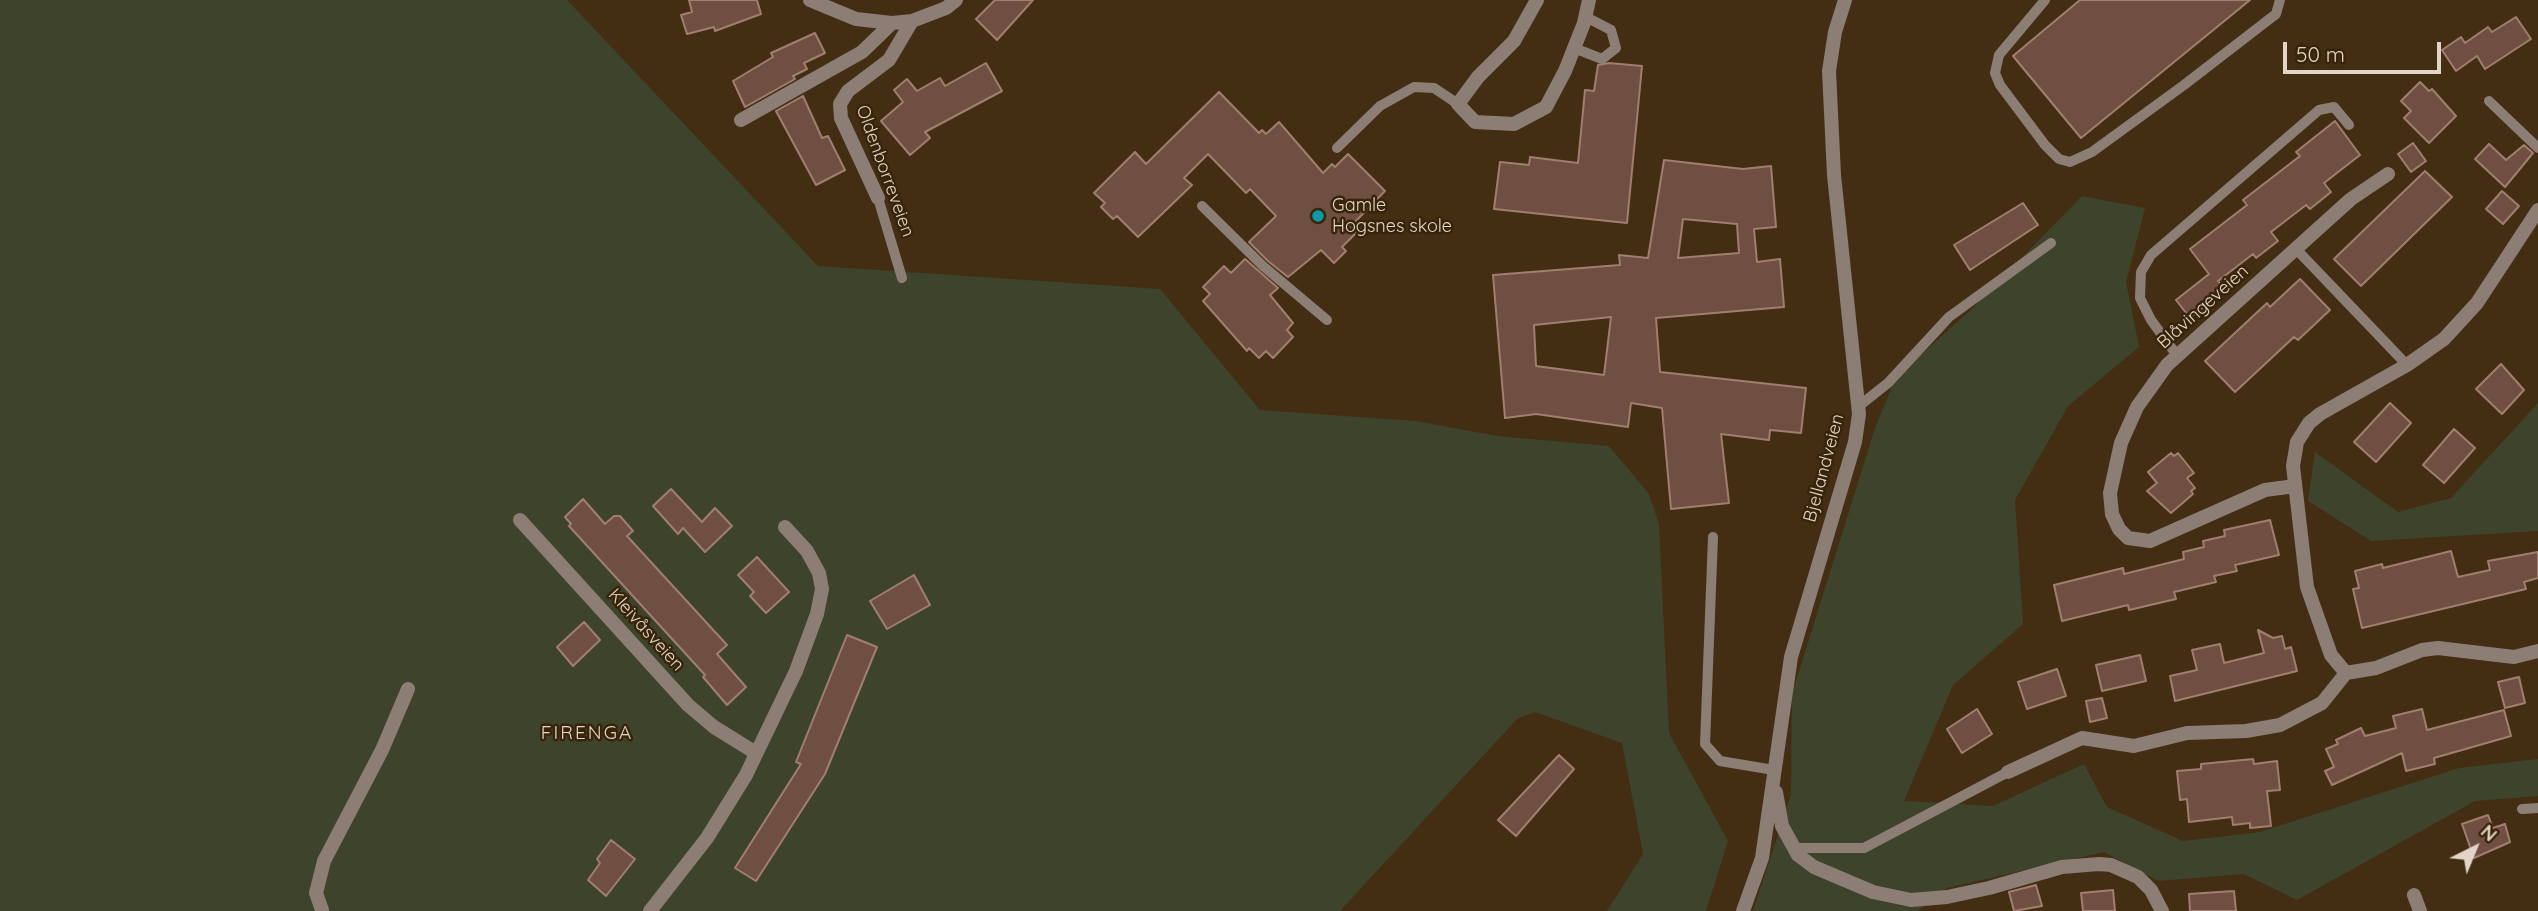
<!DOCTYPE html>
<meta charset="utf-8">
<style>
body{margin:0}
#map{position:relative;width:2538px;height:911px;overflow:hidden;background:#432e14;font-family:Quicksand,sans-serif}
canvas{display:block}
.north{position:absolute;left:2440px;top:813px;width:70px;height:70px;-webkit-text-stroke:5px #38240a;paint-order:stroke;rotate:43deg;font-size:19px;font-weight:700;line-height:28px;text-align:center;color:#e2d4c6}
.north::after{content:'';display:block;margin:auto;width:24px;height:32px;background:#e2d4c6;clip-path:polygon(50% 0,100% 100%,50% 72%,0 100%)}
.scale{position:absolute;left:2283px;top:42px;width:158px;height:32px;box-sizing:border-box;border:4px solid #e2d4c6;border-top:0;padding-left:9px;font-size:21px;line-height:24px;white-space:nowrap;color:#e2d4c6;-webkit-text-stroke:5px #38240a;paint-order:stroke}
</style>
<div id="map">
<canvas width="2538" height="911"></canvas>
<div class="north">N</div>
<div class="scale">50 m</div>
</div>
<script>
const ctx = document.querySelector('canvas').getContext('2d');
ctx.lineJoin = 'round';
function paint(path, color) { ctx.fillStyle = color; ctx.fill(path, 'evenodd'); }
const toPath = rows => new Path2D(rows.map(r => 'M' + r).join(''));
function trace(path, color, width, dash) { ctx.strokeStyle = color; ctx.lineWidth = width; ctx.lineCap = dash ? 'butt' : 'round'; ctx.setLineDash(dash || []); ctx.stroke(path); }
function drawText(font, color, halo, rows, align = 'center') {
  ctx.font = font + ' Quicksand,sans-serif'; ctx.lineWidth = 5; ctx.setLineDash([]); ctx.textBaseline = 'middle'; ctx.strokeStyle = halo; ctx.fillStyle = color; for (const [text, x, y, turn = 0] of rows) {
    ctx.save(); ctx.translate(x, y); ctx.rotate((+turn || 0) * Math.PI / 180); ctx.textAlign = isNaN(turn) ? turn : align; if (halo) ctx.strokeText(text, 0, 0); ctx.fillText(text, 0, 0); ctx.restore();
  }
}
const green = toPath([
 [0,0,567,0,818,266,1160,289,1260,410,1416,421,1497,436,1609,446,1649,494,1659,524,1669,733,1728,841,1706,911,1607,911,1643,854,1622,743,1535,712,1517,719,1340,911,0,911],
 [2082,196,2145,208,2126,282,2139,347,2068,406,2015,500,2023,624,1953,685,1904,801,1993,806,2084,764,2107,807,2183,841,2260,832,2459,768,2538,759,2538,796,2475,801,2297,900,2244,874,2158,881,2104,852,1947,888,1918,911,1753,911,1791,795,1792,694,1875,428,1896,377,1974,307],
 [2538,403,2538,531,2371,541,2308,501,2315,452,2398,512,2451,498]
]);
const building = toPath([
 [689,0,757,0,761,14,715,31,714,27,687,34,681,15,692,12,689,0],
 [995,0,1033,0,997,40,976,19,995,0],
 [2080,0,2250,0,2081,138,2013,56,2080,0],
 [2516,17,2531,39,2485,69,2477,56,2456,71,2442,50,2461,37,2465,43,2488,27,2492,32,2516,17],
 [815,33,825,53,804,63,807,69,793,76,795,79,745,107,733,81,773,57,771,53,815,33],
 [986,63,1002,91,925,132,930,138,910,155,881,121,903,102,894,90,907,79,917,91,940,78,945,86,986,63],
 [1609,63,1642,66,1627,223,1494,209,1500,162,1529,165,1530,157,1578,163,1585,90,1594,91,1598,65,1609,63],
 [2420,82,2429,91,2432,89,2456,116,2429,143,2404,118,2411,111,2401,101,2420,82],
 [1219,92,1259,133,1262,130,1266,134,1279,122,1323,173,1332,164,1335,167,1348,154,1385,191,1354,223,1360,229,1342,247,1346,251,1334,263,1321,250,1288,277,1268,261,1249,242,1276,216,1250,189,1246,193,1208,154,1184,178,1192,185,1138,237,1117,216,1113,219,1101,207,1105,203,1094,193,1135,152,1146,164,1219,92],
 [803,96,822,138,828,136,845,170,816,185,776,111,803,96],
 [2335,121,2360,155,2324,183,2331,192,2310,209,2306,205,2271,232,2278,241,2256,258,2253,254,2218,281,2225,290,2190,318,2176,300,2209,274,2190,249,2247,205,2243,200,2300,156,2296,152,2335,121],
 [2413,143,2426,161,2411,172,2398,154,2413,143],
 [2489,144,2506,160,2524,145,2533,153,2505,187,2475,159,2489,144],
 [1664,160,1743,169,1771,166,1776,227,1754,229,1757,262,1780,259,1784,307,1656,318,1660,372,1806,388,1801,433,1770,430,1769,440,1721,434,1729,503,1671,509,1662,408,1631,403,1628,427,1536,414,1505,418,1493,275,1620,265,1619,255,1648,258,1664,160],
 [1683,219,1737,224,1739,253,1678,258,1683,219],
 [1611,317,1604,375,1536,366,1534,325,1611,317],
 [2425,171,2452,197,2361,286,2334,259,2425,171],
 [2502,191,2519,206,2503,224,2486,209,2502,191],
 [2023,203,2038,225,1970,270,1954,245,2023,203],
 [1245,259,1278,288,1270,295,1293,323,1287,330,1293,337,1273,358,1266,351,1259,358,1249,348,1247,351,1203,301,1210,294,1203,287,1224,266,1231,273,1245,259],
 [2300,279,2330,310,2298,340,2294,337,2235,392,2205,361,2267,303,2270,307,2300,279],
 [2501,364,2524,390,2502,414,2476,389,2501,364],
 [2390,403,2411,423,2376,462,2354,442,2390,403],
 [2454,429,2475,448,2444,483,2423,465,2454,429],
 [2171,453,2174,456,2178,453,2194,473,2187,478,2195,488,2191,491,2193,494,2171,513,2147,491,2157,483,2148,472,2171,453],
 [671,489,702,522,715,508,732,526,705,552,683,528,678,534,653,506,671,489],
 [583,499,605,524,614,516,620,516,633,531,627,536,727,645,717,654,746,687,727,705,703,677,705,675,569,526,571,524,565,517,583,499],
 [2270,520,2279,555,2235,565,2237,571,2214,576,2216,582,2174,592,2176,599,2129,610,2128,605,2062,621,2054,585,2123,568,2124,574,2184,559,2183,552,2204,547,2203,541,2225,536,2224,530,2270,520],
 [2451,551,2458,577,2490,570,2488,561,2538,552,2538,578,2524,582,2526,589,2362,628,2353,589,2359,588,2355,571,2382,564,2383,568,2451,551],
 [757,557,789,592,766,613,750,596,754,592,738,575,757,557],
 [914,575,930,605,887,629,870,601,914,575],
 [584,622,600,640,573,666,557,647,584,622],
 [2258,630,2273,638,2282,636,2285,649,2291,647,2297,671,2175,701,2170,676,2197,670,2192,650,2220,644,2224,663,2264,653,2258,630],
 [847,635,877,647,825,774,756,881,735,868,801,764,796,762,847,635],
 [2140,655,2146,681,2102,691,2096,665,2140,655],
 [2057,669,2066,696,2027,709,2018,682,2057,669],
 [2519,677,2525,703,2505,708,2498,682,2519,677],
 [2102,698,2107,718,2090,722,2086,701,2102,698],
 [1977,709,1992,734,1962,753,1947,729,1977,709],
 [2422,709,2427,730,2504,710,2511,736,2434,758,2435,764,2406,771,2402,753,2332,785,2325,771,2334,767,2326,749,2338,744,2336,740,2361,728,2365,736,2396,728,2393,716,2422,709],
 [1559,755,1574,769,1516,836,1498,820,1559,755],
 [2253,759,2254,764,2277,761,2280,790,2267,791,2271,826,2250,828,2250,823,2233,825,2232,817,2189,822,2187,799,2180,800,2177,771,2201,769,2201,764,2253,759],
 [2488,815,2493,828,2505,824,2510,842,2474,858,2462,824,2488,815],
 [611,840,635,859,606,896,588,880,600,863,597,859,611,840],
 [2036,885,2042,906,2014,911,2009,892,2036,885],
 [2113,890,2115,911,2083,911,2081,893,2113,890],
 [2234,891,2236,911,2190,911,2189,894,2234,891]
]);
const service = toPath([
 [2045,0,1999,55,1995,73,2000,85,2045,145,2059,159,2070,162,2092,152,2184,85,2276,14,2280,0],
 [1574,48,1602,59,1616,48,1611,30,1586,17],
 [2489,101,2538,148],
 [1337,148,1380,106,1414,87,1434,88,1458,104],
 [878,198,902,278],
 [1202,206,1263,266,1327,320],
 [2297,250,2407,365],
 [2176,354,2151,320,2140,298,2141,272,2151,255,2319,110,2334,107,2349,125],
 [1859,406,1888,383,1949,317,2051,243],
 [1713,537,1705,744,1720,761,1774,770],
 [2522,809,2538,808],
 [1794,848,1864,848,2008,772]
]);
const minor = toPath([
 [810,0,856,19,892,23,912,21,946,8,956,0],
 [1537,0,1514,41,1478,77,1458,104,1475,122,1514,124,1546,107,1565,71,1584,23,1589,0],
 [741,120,862,52,892,23],
 [878,198,841,118,840,104,848,91,889,60,912,21],
 [2295,486,2265,490,2150,541,2128,538,2119,529,2112,514,2110,493,2121,443,2137,407,2167,365,2351,199,2388,174],
 [520,520,688,705,714,727,756,753],
 [2346,673,2331,655,2307,587,2293,466,2297,442,2309,423,2320,414,2407,365,2444,339,2477,303,2538,210],
 [2346,673,2376,668,2422,650,2438,648,2514,657,2538,651],
 [2008,772,2082,738,2134,746,2187,733,2246,731,2280,725,2322,703,2346,673],
 [1776,792,1782,826,1798,855,1814,867,1873,892,1911,900,1947,897,1989,888,2062,867,2099,864,2111,865,2138,877,2151,890,2162,911],
 [2414,895,2420,911],
 [322,910,316,893,324,861,382,750,408,689],
 [650,911,707,838,746,775,796,671,817,614,822,589,819,573,807,551,785,527],
 [1743,911,1762,858,1791,657,1855,442,1859,414,1834,175,1829,71,1835,32,1845,0]
]);
const markers = [
 [1318,216,7,"#0f9aa8"]
];
const streetNames = [
 ["Oldenborreveien",885,171,70],
 ["Blåvingeveien",2203,307,-42],
 ["Bjellandveien",1824,468,-75],
 ["Kleivåsveien",646,630,48]
];
const poiNames = [
 ["Gamle",1332,206],
 ["Hogsnes skole",1332,227]
];
const neighbourhoodNames = [
 ["FIRENGA",587,733]
];
paint(green, '#3e432c');
paint(building, '#6f4f42');
trace(building, '#a17e6f', 2);
trace(service, '#8c7e75', 10);
trace(minor, '#8c7e75', 14);
for (const [x, y, r, color] of markers) { const dot = new Path2D(); dot.arc(x, y, r, 0, 2 * Math.PI); ctx.fillStyle = color; ctx.fill(dot); trace(dot, '#38240a', 2.5); }
drawText('18px', '#e2d4c6', '#38240a', streetNames);
drawText('18px', '#e2d4c6', '#38240a', poiNames, 'left');
ctx.letterSpacing = '2px';
drawText('19px', '#e2d4c6', '#38240a', neighbourhoodNames);
ctx.letterSpacing = '0px';
</script>
